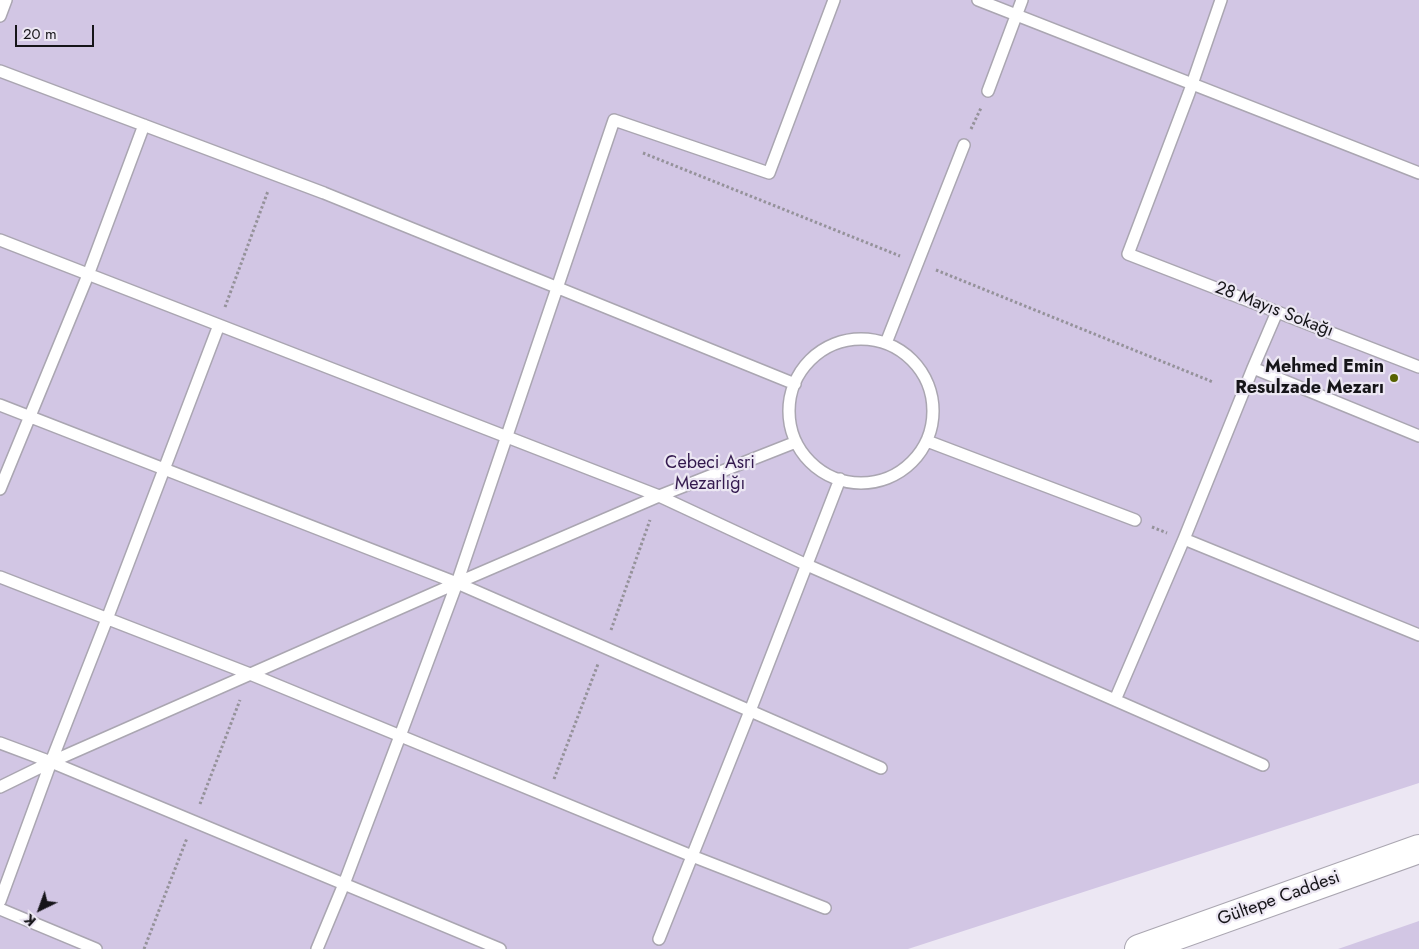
<!DOCTYPE html>
<meta charset="utf-8">
<style>
body{margin:0}
#map{position:relative;width:1419px;height:949px;overflow:hidden;background:#ece7f3;font-family:Jost,sans-serif}
canvas{display:block}
.north{position:absolute;left:15px;top:884px;width:50px;height:50px;-webkit-text-stroke:4px #ece7f3;paint-order:stroke;rotate:222deg;font-size:14px;font-weight:700;line-height:20px;text-align:center;color:#161519}
.north::after{content:'';display:block;margin:auto;width:18px;height:22px;background:#161519;clip-path:polygon(50% 0,100% 100%,50% 72%,0 100%)}
.scale{position:absolute;left:15px;top:25px;width:79px;height:22px;box-sizing:border-box;border:2px solid #161519;border-top:0;padding-left:6px;font-size:15px;line-height:18px;white-space:nowrap;color:#161519;-webkit-text-stroke:4px #ece7f3;paint-order:stroke}
</style>
<div id="map">
<canvas width="1419" height="949"></canvas>
<div class="north">K</div>
<div class="scale">20 m</div>
</div>
<script>
const ctx = document.querySelector('canvas').getContext('2d');
ctx.lineJoin = 'round';
function paint(path, color) { ctx.fillStyle = color; ctx.fill(path, 'evenodd'); }
const toPath = rows => new Path2D(rows.map(r => 'M' + r).join(''));
function trace(path, color, width, dash) { ctx.strokeStyle = color; ctx.lineWidth = width; ctx.lineCap = dash ? 'butt' : 'round'; ctx.setLineDash(dash || []); ctx.stroke(path); }
function drawText(font, color, halo, rows, align = 'center') {
  ctx.font = font + ' Jost,sans-serif'; ctx.lineWidth = 4.5; ctx.setLineDash([]); ctx.textBaseline = 'middle'; ctx.strokeStyle = halo; ctx.fillStyle = color; for (const [text, x, y, turn = 0] of rows) {
    ctx.save(); ctx.translate(x, y); ctx.rotate((+turn || 0) * Math.PI / 180); ctx.textAlign = isNaN(turn) ? turn : align; if (halo) ctx.strokeText(text, 0, 0); ctx.fillText(text, 0, 0); ctx.restore();
  }
}
const green = toPath([
 [0,0,1419,0,1419,783,908,949,0,949],
 [1419,921,1419,949,1338,949]
]);
const path = toPath([
 [971,129,981,108],
 [643,153,900,256],
 [936,270,1213,382],
 [225,307,268,191],
 [1152,527,1167,533],
 [611,630,650,520],
 [554,779,598,664],
 [200,804,240,700],
 [144,949,187,838]
]);
const lane = toPath([
 [978,0,1419,173],
 [1221,0,1189,93,1128,254,1419,367],
 [0,16,6,0],
 [0,71,324,193,795,384],
 [988,91,1022,0],
 [0,240,659,496,807,565,1263,765],
 '789 411a72 72 0 1 1 144 0a72 72 0 1 1-144 0Z',
 [886,343,964,145],
 [1253,368,1419,436],
 [0,405,457,583,881,768],
 [927,441,1135,520],
 [0,489,88,275,144,125],
 [1184,539,1419,635],
 [0,577,250,674,692,856,825,908],
 [1115,700,1184,539,1253,368,1277,312],
 [0,743,51,762,500,949],
 [0,787,51,762,457,583,659,496,796,442],
 [0,901,51,762,107,619,219,325],
 [0,909,96,949],
 [659,939,750,711,840,479],
 [317,949,344,884,400,736,457,583,614,120,769,173,834,0]
]);
const secondary = toPath([
 [1139,949,1419,849]
]);
const markers = [
 [1394,378,5,"#566100"]
];
const streetNames = [
 ["28 Mayıs Sokağı",1274,310,21],
 ["Gültepe Caddesi",1279,899,-20]
];
const poiNames = [
 ["Mehmed Emin",1384,368],
 ["Resulzade Mezarı",1384,389]
];
const parkNames = [
 ["Cebeci Asri",710,464],
 ["Mezarlığı",710,485]
];
paint(green, '#d2c6e4');
trace(lane, '#aaa6b1', 14);
trace(secondary, '#aaa6b1', 30);
trace(path, '#95929a', 3, [2.5, 2.5]);
trace(lane, '#fff', 11);
trace(secondary, '#fff', 28);
for (const [x, y, r, color] of markers) { const dot = new Path2D(); dot.arc(x, y, r, 0, 2 * Math.PI); ctx.fillStyle = color; ctx.fill(dot); trace(dot, '#ece7f3', 2); }
drawText('18px', '#161519', '#ece7f3', streetNames);
drawText('bold 18px', '#161519', '#ece7f3', poiNames, 'right');
drawText('18px', '#341a4f', '#ece7f3', parkNames);
</script>
